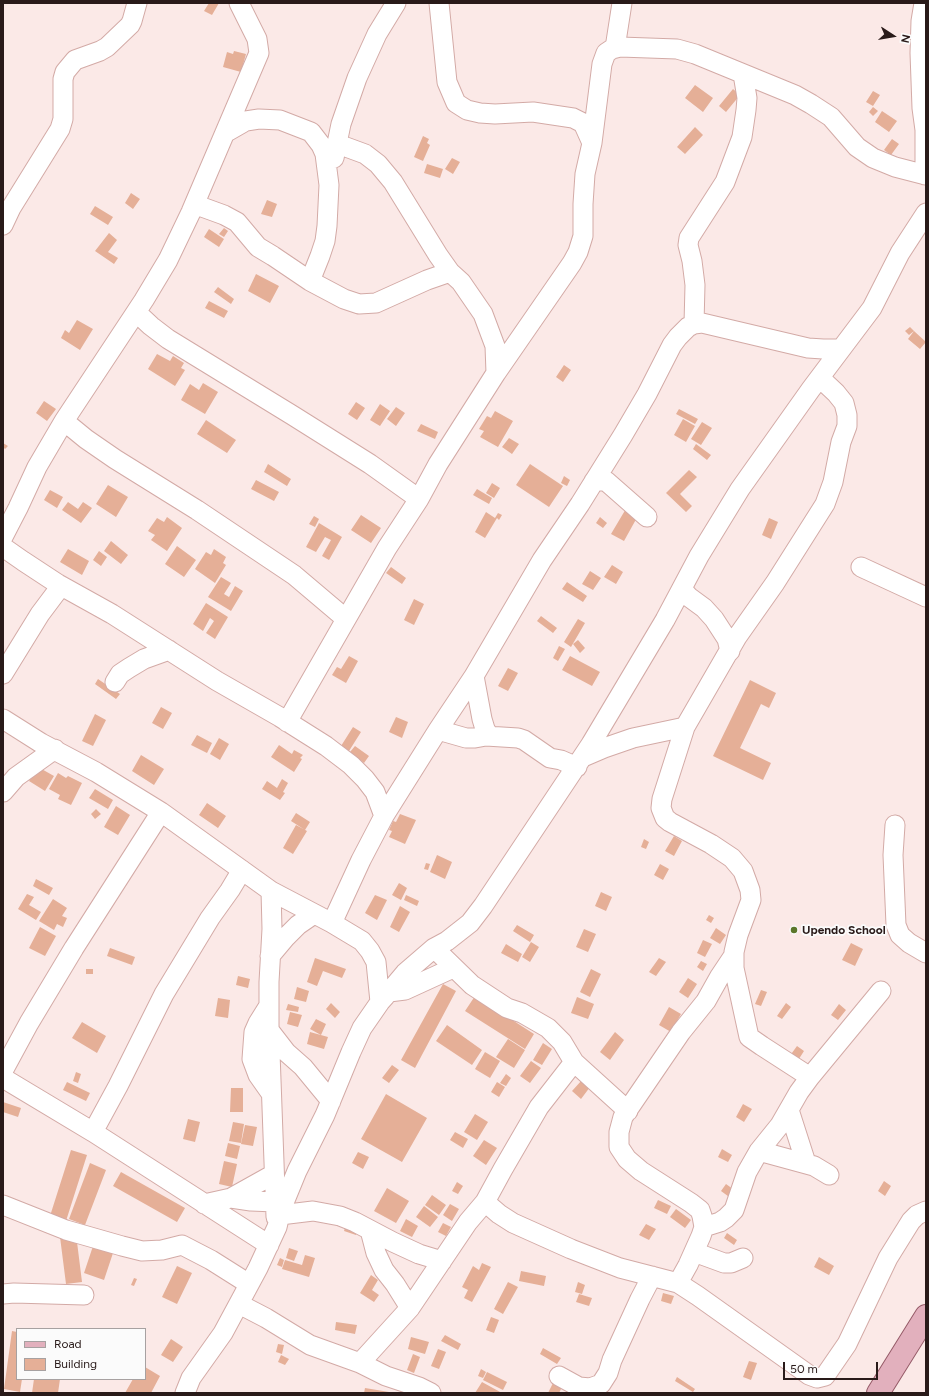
<!DOCTYPE html>
<style>
body{margin:0}
#map{position:relative;width:929px;height:1396px;overflow:hidden;background:#fbe9e7;font-family:Figtree,sans-serif}
canvas{display:block}
.frame{position:absolute;inset:0;border:4px solid #291a19;pointer-events:none}
.legend{position:absolute;left:16px;top:1328px;width:130px;height:52px;box-sizing:border-box;background:#fbfbfb;border:1px solid #a7a1a1;margin:0;padding:5px 7px;list-style:none;font-size:12px;color:#291a19}
.legend li{display:flex;align-items:center;gap:8px;height:20px}
.legend b{width:20px;border:1px solid #a7a1a1}
.north{position:absolute;left:873px;top:16px;width:40px;height:40px;-webkit-text-stroke:3px #fbfbfb;paint-order:stroke;rotate:102deg;font-size:11px;font-weight:700;line-height:16px;text-align:center;color:#291a19}
.north::after{content:'';display:block;margin:auto;width:14px;height:18px;background:#291a19;clip-path:polygon(50% 0,100% 100%,50% 72%,0 100%)}
.scale{position:absolute;left:783px;top:1362px;width:95px;height:18px;box-sizing:border-box;border:2px solid #291a19;border-top:0;padding-left:5px;font-size:12px;line-height:14px;white-space:nowrap;color:#291a19;-webkit-text-stroke:3px #fbfbfb;paint-order:stroke}
</style>
<div id="map">
<canvas width="929" height="1396"></canvas>
<div class="frame"></div>
<ul class="legend">
<li><b style="height:5px;background:#e2b0bd"></b>Road</li>
<li><b style="height:11px;background:#e5af97"></b>Building</li>
</ul>
<div class="north">N</div>
<div class="scale">50 m</div>
</div>
<script>
const ctx = document.querySelector('canvas').getContext('2d');
ctx.lineJoin = 'round';
function paint(path, color) { ctx.fillStyle = color; ctx.fill(path, 'evenodd'); }
const toPath = rows => new Path2D(rows.map(r => 'M' + r).join(''));
function trace(path, color, width, dash) { ctx.strokeStyle = color; ctx.lineWidth = width; ctx.lineCap = dash ? 'butt' : 'round'; ctx.setLineDash(dash || []); ctx.stroke(path); }
function drawText(font, color, halo, rows, align = 'center') {
  ctx.font = font + ' Figtree,sans-serif'; ctx.lineWidth = 3.5; ctx.setLineDash([]); ctx.textBaseline = 'middle'; ctx.strokeStyle = halo; ctx.fillStyle = color; for (const [text, x, y, turn = 0] of rows) {
    ctx.save(); ctx.translate(x, y); ctx.rotate((+turn || 0) * Math.PI / 180); ctx.textAlign = isNaN(turn) ? turn : align; if (halo) ctx.strokeText(text, 0, 0); ctx.fillText(text, 0, 0); ctx.restore();
  }
}
const building = toPath([
 [209,3,219,3,212,15,204,11],
 [234,51,246,54,241,72,223,67,227,52,233,54],
 [695,85,713,98,703,112,685,98],
 [733,89,740,95,726,112,719,106],
 [873,91,880,95,873,106,866,102],
 [873,107,878,111,873,116,869,112],
 [882,111,897,121,889,132,875,122],
 [695,127,703,135,685,154,677,147],
 [423,136,429,139,427,143,430,145,423,161,414,157],
 [892,139,899,144,891,155,884,150],
 [452,158,460,162,453,174,445,169],
 [427,164,443,169,440,178,424,173],
 [131,193,140,199,133,209,125,203],
 [267,200,277,204,272,217,261,214],
 [95,206,113,217,108,225,90,214],
 [224,228,228,231,224,237,219,234],
 [209,229,224,239,219,247,204,237],
 [109,233,117,240,108,252,118,258,114,264,95,251],
 [256,274,279,286,270,303,248,291],
 [218,287,234,299,231,304,214,292],
 [209,301,228,311,224,318,205,308],
 [77,320,93,329,80,350,61,338,65,330,69,333],
 [910,327,914,331,909,335,905,331],
 [914,331,926,342,920,349,908,339],
 [157,354,170,361,173,356,184,363,181,368,185,370,175,386,148,369],
 [564,365,571,370,563,382,556,377],
 [203,383,218,392,205,414,181,400,190,384,199,390],
 [44,401,56,409,47,421,36,413],
 [356,402,365,408,357,420,348,414],
 [380,404,390,411,380,426,370,420],
 [396,407,405,413,396,426,387,419],
 [679,409,698,419,695,424,676,414],
 [495,411,513,421,498,447,480,437,484,431,479,429,487,416,491,418],
 [683,419,695,426,686,442,674,435],
 [206,420,236,440,227,453,197,434],
 [702,422,712,428,701,445,691,439],
 [421,424,438,432,435,439,417,431],
 [509,438,519,444,512,454,502,447],
 [3,443,8,446,5,449,3,447],
 [696,444,711,455,707,460,693,449],
 [268,464,291,479,287,486,264,472],
 [530,464,563,486,549,507,516,485],
 [689,470,697,477,680,494,692,506,686,512,666,493],
 [564,476,570,480,567,486,561,483],
 [256,480,279,492,274,501,251,489],
 [492,483,500,488,494,498,486,493],
 [108,485,128,497,116,517,96,504],
 [477,489,492,498,489,504,473,495],
 [50,490,63,497,57,508,44,500],
 [68,502,78,509,83,502,92,508,81,523,62,510],
 [627,507,639,514,624,541,611,534],
 [486,512,495,518,498,513,502,515,499,520,497,518,485,538,475,532],
 [361,515,381,528,371,543,351,530],
 [314,516,319,519,315,527,309,524],
 [167,517,182,528,167,551,151,540,155,535,148,531,157,518,164,522],
 [600,517,607,523,603,528,596,523],
 [769,518,778,522,771,539,762,535],
 [319,523,342,537,329,560,322,556,331,540,325,537,316,552,306,547],
 [111,541,128,555,121,564,104,551],
 [177,546,196,560,184,577,165,564],
 [68,549,89,561,82,575,60,562],
 [214,549,226,557,223,563,226,565,215,583,195,569,206,552,211,555],
 [99,551,107,557,101,566,93,560],
 [612,565,623,572,616,584,604,577],
 [391,567,406,578,402,584,386,573],
 [590,571,601,578,593,590,582,584],
 [221,577,231,583,224,594,229,597,235,586,243,591,231,611,208,597],
 [567,582,587,596,583,602,562,589],
 [414,599,424,604,414,625,404,620],
 [206,603,228,617,215,639,206,633,214,621,210,618,203,631,193,624],
 [541,616,557,628,553,633,537,621],
 [578,619,585,623,571,647,564,642],
 [578,640,585,648,580,653,573,644],
 [559,646,565,649,558,661,553,658],
 [349,656,358,661,346,683,332,675,337,667,341,669],
 [570,656,600,672,592,686,562,670],
 [508,668,518,673,508,691,498,686],
 [98,679,120,694,116,699,95,684],
 [750,680,776,693,769,708,761,704,740,748,771,763,763,780,713,756],
 [161,707,172,713,163,729,152,723],
 [95,714,106,720,93,746,82,741],
 [396,717,408,722,402,738,389,732],
 [353,727,361,732,349,751,341,746],
 [197,735,212,743,207,753,191,745],
 [219,738,229,744,220,760,210,754],
 [279,745,292,754,294,750,303,755,300,758,302,759,294,772,271,757],
 [355,746,369,756,364,763,350,752],
 [141,755,164,769,154,785,132,771],
 [38,767,54,776,45,791,29,781],
 [58,773,66,778,68,776,82,783,71,805,58,799,60,795,49,789],
 [282,779,288,783,283,792,285,793,280,800,262,789,267,781,277,788],
 [95,789,113,800,108,809,89,798],
 [207,803,226,816,218,828,199,815],
 [116,806,130,815,118,835,104,827],
 [96,809,101,814,95,819,91,814],
 [296,813,310,822,305,830,291,821],
 [400,814,416,820,405,844,389,837,392,831,389,830,393,821,396,822],
 [296,825,307,831,293,854,283,848],
 [674,836,682,841,674,856,665,851],
 [644,839,649,842,646,849,641,847],
 [437,855,452,862,445,879,430,872],
 [426,863,430,864,428,870,424,869],
 [660,864,669,869,663,880,654,875],
 [36,879,53,888,49,895,33,886],
 [399,883,407,888,401,900,392,895],
 [601,892,612,897,606,911,595,906],
 [27,894,34,897,29,905,41,912,36,920,18,909],
 [375,895,387,900,377,920,365,913],
 [406,895,419,901,417,906,404,900],
 [53,899,67,908,62,916,67,918,63,927,57,924,54,930,39,921],
 [400,906,410,912,399,932,390,927],
 [709,915,714,918,711,923,706,920],
 [517,925,534,935,530,942,513,931],
 [40,927,56,936,45,956,29,948],
 [716,928,726,935,720,944,710,938],
 [584,929,596,934,588,952,576,947],
 [703,940,712,944,705,957,697,953],
 [531,942,539,947,530,962,522,957],
 [851,943,863,949,855,966,842,960],
 [506,944,522,954,518,962,501,953],
 [110,948,135,957,132,965,107,956],
 [315,958,346,969,342,978,323,971,317,986,307,982],
 [659,958,666,962,656,976,649,972],
 [701,961,707,964,703,971,697,967],
 [86,969,93,969,93,974,86,974],
 [591,969,601,974,590,997,580,992],
 [238,976,250,979,248,988,236,985],
 [688,978,697,984,688,998,679,992],
 [443,984,456,991,415,1068,401,1060],
 [297,987,309,991,306,1002,294,999],
 [761,990,767,992,761,1006,755,1004],
 [475,996,534,1034,525,1049,465,1011],
 [577,997,594,1004,588,1019,571,1013],
 [218,998,230,1000,228,1018,215,1016],
 [331,1003,340,1012,335,1018,326,1009],
 [786,1003,791,1007,782,1019,777,1016],
 [288,1004,299,1007,298,1012,286,1010],
 [839,1004,846,1010,838,1020,831,1015],
 [669,1007,681,1014,671,1032,659,1025],
 [290,1012,302,1015,298,1027,287,1024],
 [316,1019,326,1024,321,1035,310,1029],
 [82,1022,106,1036,97,1053,72,1038],
 [447,1025,482,1050,472,1065,436,1041],
 [310,1032,328,1037,324,1049,307,1044],
 [615,1032,624,1040,610,1060,600,1052],
 [508,1039,525,1050,514,1068,496,1057],
 [543,1043,552,1049,542,1065,533,1060],
 [797,1046,804,1051,797,1062,789,1057],
 [485,1052,500,1061,490,1078,475,1069],
 [531,1061,541,1068,530,1083,520,1076],
 [392,1065,399,1070,389,1083,382,1078],
 [76,1072,81,1074,78,1083,73,1081],
 [506,1074,511,1078,506,1086,500,1083],
 [582,1080,590,1087,581,1099,572,1091],
 [67,1082,90,1093,86,1101,63,1090],
 [497,1082,505,1087,499,1097,491,1092],
 [231,1088,243,1088,243,1112,230,1112],
 [386,1094,427,1118,402,1162,361,1139],
 [3,1102,21,1108,18,1117,3,1112],
 [743,1104,752,1109,744,1122,736,1117],
 [475,1114,488,1122,477,1140,464,1132],
 [188,1119,200,1122,195,1142,183,1139],
 [233,1122,244,1124,241,1143,229,1141],
 [245,1125,257,1127,253,1146,241,1144],
 [455,1132,468,1139,463,1148,450,1140],
 [484,1140,497,1148,486,1165,473,1156],
 [228,1143,240,1146,237,1159,225,1156],
 [722,1149,732,1155,728,1162,718,1157],
 [71,1150,87,1155,66,1221,50,1216],
 [358,1152,369,1157,363,1169,352,1163],
 [224,1161,237,1164,232,1187,219,1184],
 [90,1163,106,1170,85,1225,69,1219],
 [121,1172,185,1208,177,1222,113,1186],
 [884,1181,891,1186,885,1196,878,1191],
 [457,1182,463,1186,458,1194,452,1191],
 [726,1184,737,1192,732,1199,721,1191],
 [387,1188,409,1201,396,1223,374,1211],
 [432,1195,446,1205,439,1215,425,1205],
 [658,1200,671,1206,667,1214,654,1208],
 [450,1204,459,1209,452,1221,443,1215],
 [424,1206,438,1217,430,1227,416,1217],
 [676,1209,691,1220,685,1228,670,1217],
 [406,1219,418,1226,412,1237,400,1231],
 [347,1221,359,1225,356,1235,344,1231],
 [443,1223,451,1227,446,1236,438,1232],
 [646,1224,656,1229,649,1240,639,1235],
 [727,1233,737,1240,734,1245,724,1238],
 [76,1234,82,1282,66,1284,60,1237],
 [95,1240,115,1247,104,1280,84,1273],
 [289,1248,298,1251,294,1261,286,1258],
 [305,1255,315,1258,309,1277,282,1269,285,1260,302,1265],
 [819,1257,834,1266,829,1275,814,1267],
 [280,1258,284,1260,282,1267,277,1265],
 [482,1263,491,1267,472,1302,464,1298,468,1290,462,1287,473,1266,479,1270],
 [177,1266,192,1273,177,1304,162,1297],
 [521,1271,546,1276,544,1286,519,1281],
 [371,1275,378,1280,372,1290,379,1295,374,1302,360,1293],
 [134,1278,137,1279,134,1286,131,1285],
 [508,1282,518,1287,503,1314,494,1309],
 [578,1282,585,1285,582,1294,575,1292],
 [663,1293,674,1296,671,1304,661,1301],
 [579,1294,592,1298,589,1306,576,1302],
 [491,1317,499,1320,494,1333,486,1330],
 [336,1322,357,1325,355,1334,335,1330],
 [12,1331,17,1332,17,1379,22,1379,20,1392,4,1389],
 [445,1335,461,1344,458,1350,441,1341],
 [411,1337,429,1342,425,1354,408,1349],
 [171,1339,183,1347,173,1362,161,1355],
 [278,1344,284,1345,282,1354,276,1352],
 [543,1348,561,1358,557,1364,540,1354],
 [438,1349,446,1352,439,1369,431,1366],
 [413,1354,420,1357,414,1373,407,1370],
 [281,1355,289,1359,285,1365,278,1362],
 [749,1361,757,1363,751,1380,743,1377],
 [145,1367,160,1376,151,1393,125,1393,133,1379,145,1379],
 [481,1369,486,1372,483,1378,478,1376],
 [487,1372,507,1382,503,1390,483,1380],
 [556,1377,565,1381,559,1393,548,1393],
 [677,1377,695,1389,693,1392,675,1381],
 [34,1379,60,1379,58,1393,32,1393],
 [482,1382,502,1393,475,1393],
 [365,1388,389,1392,388,1393,364,1393]
]);
const minor = toPath([
 [439,3,447,82,456,103,467,110,480,113,495,114,533,112,573,118,583,123,592,143],
 [924,3,921,21,920,53,922,108,925,130,925,175],
 [615,48,622,3],
 [225,133,246,121,259,119,280,120,311,132,321,145,325,154,329,185,327,226,325,241,320,256,310,281],
 [336,146,346,147,365,154,378,164,393,182,438,255,450,272,461,282,483,314,495,346,496,373],
 [334,158,341,124,357,78,377,34,396,3],
 [195,203,202,207,224,215,237,222,258,247,273,256,310,281,344,299,359,304,376,303,427,280,450,272],
 [3,225,11,208,60,129,63,119,63,79,65,72,75,60,100,51,107,47,130,25,132,21,137,3],
 [136,312,151,326,168,339,292,415,370,464,419,499],
 [694,324,695,285,692,261,688,245,689,238,725,182,742,137,746,110,747,98,743,74],
 [64,421,86,439,115,459,197,510,294,575,346,619],
 [594,481,606,481,647,517],
 [3,537,18,508,37,467,64,421,144,300,168,260,191,212,259,53,257,39,239,3],
 [3,547,23,561,58,584,112,614,217,681,280,717,326,746,351,765,365,779,375,792,384,816],
 [861,567,926,597],
 [682,589,689,597,704,608,714,619,727,639,730,651],
 [3,674,40,614,61,586],
 [474,676,482,719,485,729,489,736],
 [115,682,120,674,129,668,144,659,169,650],
 [3,719,41,743,96,772,161,812,271,891,332,923,362,941,370,951,376,962,380,1002],
 [287,722,387,548,419,499,438,464,496,373,572,263,578,252,583,236,583,204,585,174,592,143,602,64,606,53,612,49,620,47,677,49,695,54,795,95,811,104,831,117,857,147,873,158,895,167,926,175],
 [438,730,466,738,475,738,486,736,518,738,524,740,550,758,561,760,577,767],
 [583,757,604,748,633,738,685,727],
 [3,792,16,777,55,749],
 [895,825,893,855,896,925,900,935,909,943,926,953],
 [271,891,272,929,269,982,269,1025,276,1217],
 [332,923,361,860,384,816,438,730,474,676,542,560,580,504,623,435,647,394,672,345,678,337,688,327,694,324,702,323,808,348,823,349,841,349],
 [434,948,472,985,507,1008,522,1013,548,1028,562,1042,574,1062,628,1111],
 [270,956,286,937,298,925,314,914],
 [389,992,405,990,453,968],
 [268,1007,258,1023,254,1032,252,1059,258,1075,270,1092],
 [269,1030,286,1052,303,1067,331,1101],
 [3,1071,29,1023,74,948,161,812],
 [810,1077,762,1046,749,1037,734,968,734,952,738,935,751,900,750,890,743,871,732,858,711,844,670,822,665,818,661,808,662,799,685,727,737,637,775,583,825,504,833,482,841,442,847,426,847,415,844,403,836,393,820,378],
 [3,1078,93,1132,269,1245],
 [789,1110,806,1163],
 [93,1132,118,1086,164,994,210,918,230,890,242,870],
 [759,1151,814,1166,829,1175],
 [231,1198,251,1201,275,1202],
 [485,1202,499,1214,513,1223,571,1249,620,1268,678,1283,698,1296,809,1375,817,1378,825,1376,847,1344,888,1258,911,1221,917,1215,926,1211],
 [204,1204,231,1198,274,1174],
 [3,1205,66,1230,122,1246,142,1251,162,1250,182,1245,211,1260,249,1284],
 [280,1215,313,1211,340,1216,355,1222,393,1242,419,1254,442,1261],
 [704,1227,720,1222,726,1218,734,1210,747,1172,759,1151,780,1125,799,1092,810,1077,881,991],
 [370,1230,376,1253,384,1270,395,1284,410,1308],
 [694,1252,724,1263,731,1263,743,1258],
 [678,1283,688,1265,701,1236,704,1227,702,1216,700,1210,691,1203,641,1171,627,1159,619,1147,619,1132,623,1117,681,1032,706,1001,720,976,734,955],
 [3,1294,14,1293,84,1295],
 [239,1304,266,1318,310,1345,360,1363,386,1376,419,1387,431,1393],
 [360,1363,410,1308,468,1222,485,1202,503,1169,539,1107,574,1062],
 [559,1376,579,1387,590,1388,601,1384,608,1373,612,1360,640,1299,652,1276],
 [185,1393,191,1378,223,1333,258,1268,277,1227,281,1210,297,1171,325,1115,351,1052,362,1028,380,1002,389,992,405,973,434,948,447,941,470,923,483,906,591,744,665,620,699,556,740,489,811,389,872,308,900,253,926,213]
]);
const major = toPath([
 [878,1393,926,1316]
]);
const markers = [
 [794,930,4,"#5b7629"]
];
const poiNames = [
 ["Upendo School",802,930]
];
paint(building, '#e5af97');
trace(minor, '#d3aaa6', 21);
trace(major, '#955a67', 24);
trace(minor, '#fff', 19);
trace(major, '#e2b0bd', 22);
for (const [x, y, r, color] of markers) { const dot = new Path2D(); dot.arc(x, y, r, 0, 2 * Math.PI); ctx.fillStyle = color; ctx.fill(dot); trace(dot, '#fbfbfb', 1.5); }
drawText('bold 12px', '#291a19', '#fbfbfb', poiNames, 'left');
</script>
